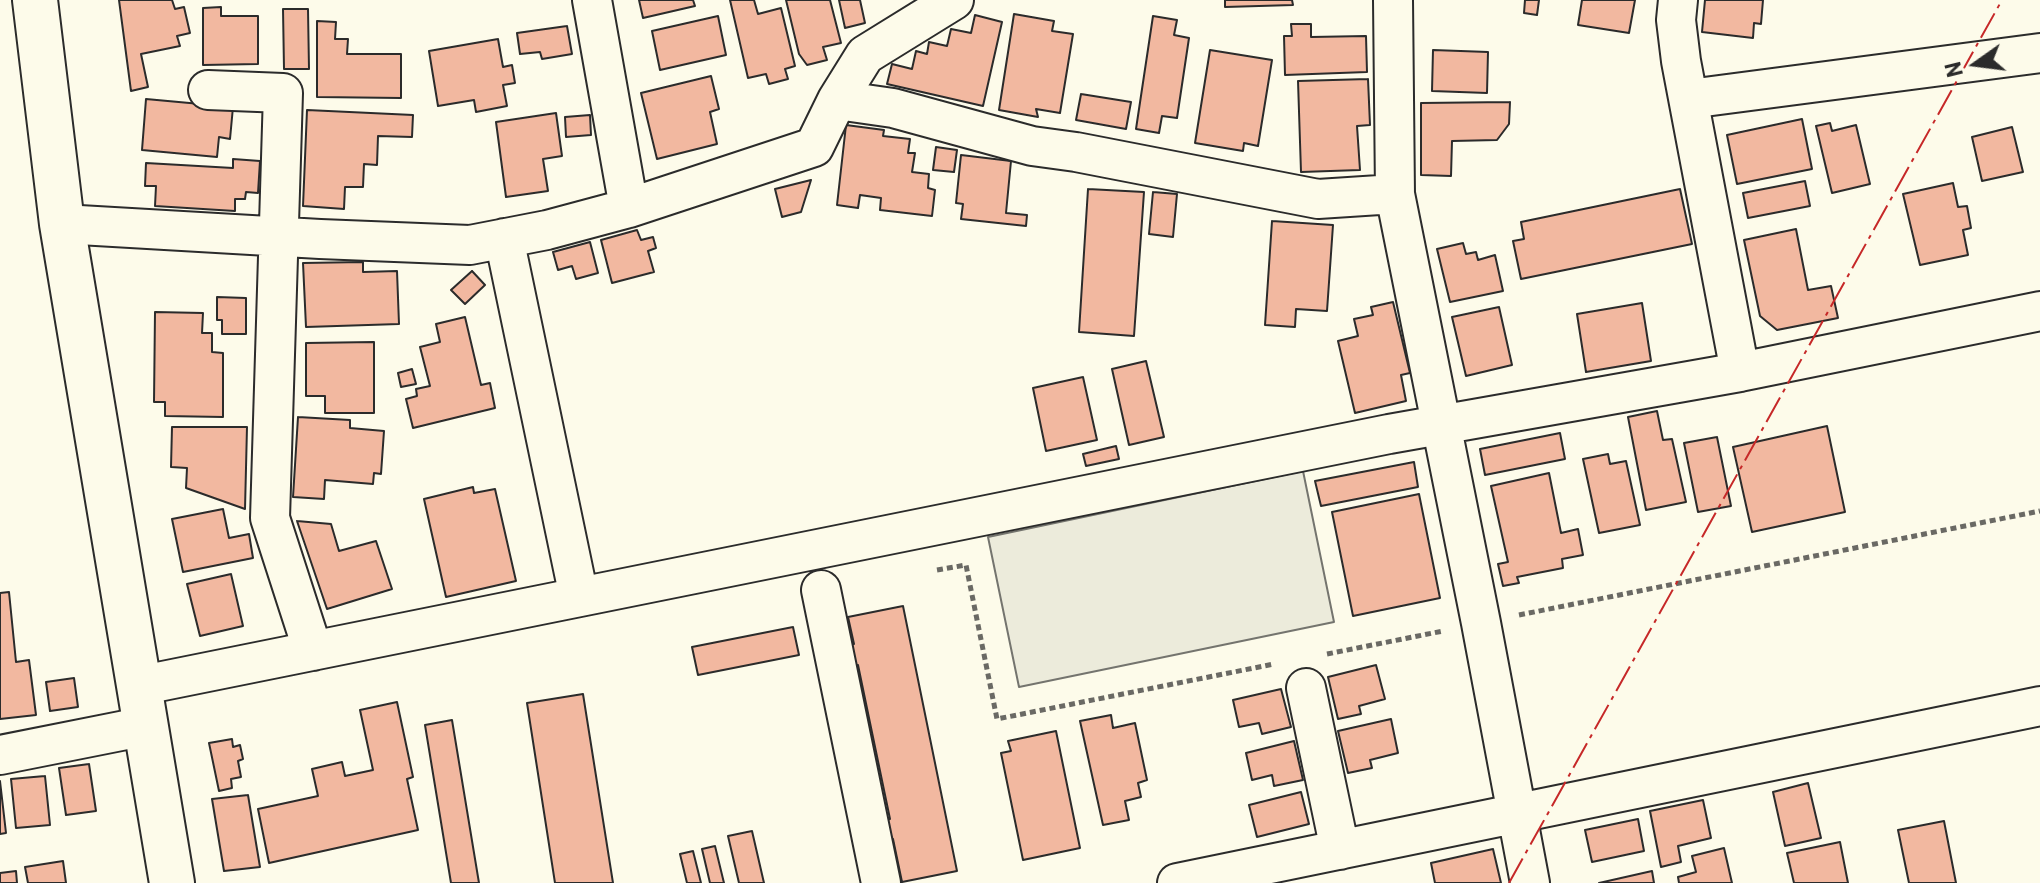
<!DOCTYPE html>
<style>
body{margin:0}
#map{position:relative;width:2040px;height:883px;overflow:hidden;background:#fdfbea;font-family:Barlow,sans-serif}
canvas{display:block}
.north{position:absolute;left:1936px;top:24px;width:80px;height:80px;-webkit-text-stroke:6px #fdfbea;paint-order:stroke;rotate:256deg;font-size:22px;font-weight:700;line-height:32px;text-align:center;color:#2b2b2b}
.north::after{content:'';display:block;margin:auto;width:28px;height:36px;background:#2b2b2b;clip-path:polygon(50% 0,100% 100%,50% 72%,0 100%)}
</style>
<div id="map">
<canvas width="2040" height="883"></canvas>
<div class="north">N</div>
</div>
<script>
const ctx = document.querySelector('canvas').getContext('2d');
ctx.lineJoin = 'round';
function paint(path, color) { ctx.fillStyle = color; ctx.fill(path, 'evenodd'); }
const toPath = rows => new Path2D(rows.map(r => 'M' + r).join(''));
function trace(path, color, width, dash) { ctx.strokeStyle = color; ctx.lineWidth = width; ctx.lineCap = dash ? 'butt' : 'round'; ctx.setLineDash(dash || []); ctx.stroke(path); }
const green = toPath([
 [1303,471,1334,622,1019,687,988,537,1303,471]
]);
const building = toPath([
 [119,0,172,0,175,9,184,7,190,33,177,36,180,46,141,54,148,87,131,91,119,0],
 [639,0,693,0,695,6,643,18,639,0],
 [730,0,754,0,758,14,781,8,795,66,785,69,788,79,769,84,766,74,748,78,730,0],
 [786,0,830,0,841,43,823,47,827,60,807,65,799,54,786,0],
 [839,0,860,0,865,23,845,28,839,0],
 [1225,0,1292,0,1293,5,1225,7,1225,0],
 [1525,0,1539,0,1537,15,1524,13,1525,0],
 [1582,0,1635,0,1629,33,1578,25,1582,0],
 [1705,0,1763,0,1761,24,1754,23,1753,38,1702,32,1705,0],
 [221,7,221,16,258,16,258,64,203,65,203,8,221,7],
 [283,9,308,9,309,69,284,69,283,9],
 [1014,14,1054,21,1052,31,1073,34,1060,113,1036,109,1038,117,999,110,1014,14],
 [975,15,1002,22,983,106,887,84,892,64,912,69,916,51,927,54,929,42,947,46,951,29,971,33,975,15],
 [718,16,726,55,660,70,652,31,718,16],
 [1153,16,1177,20,1174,35,1189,38,1177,118,1162,116,1159,133,1136,129,1153,16],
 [317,21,336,22,335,39,348,39,347,54,401,54,401,98,317,97,317,21],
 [1291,24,1311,24,1311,37,1366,36,1367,72,1285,75,1284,36,1292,36,1291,24],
 [567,26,572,54,542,59,540,52,520,54,517,33,567,26],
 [498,39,503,67,512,65,515,83,503,85,507,106,476,112,474,100,438,106,429,51,498,39],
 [1210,50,1272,60,1258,146,1244,143,1243,151,1195,143,1210,50],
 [1433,50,1488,52,1487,93,1432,91,1433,50],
 [711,76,719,109,710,112,717,144,657,159,641,93,711,76],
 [1368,79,1370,125,1357,126,1360,170,1301,172,1298,81,1368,79],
 [1081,94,1131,102,1126,129,1076,120,1081,94],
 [146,99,233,107,230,139,219,137,217,157,142,150,146,99],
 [1510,102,1509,124,1497,140,1452,141,1451,176,1421,175,1421,103,1510,102],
 [307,110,413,115,412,137,378,136,377,165,364,164,363,187,345,187,344,209,303,206,307,110],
 [556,113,562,156,543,159,548,191,506,197,496,122,556,113],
 [590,115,591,135,566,137,565,117,590,115],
 [1802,119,1812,169,1737,184,1727,135,1802,119],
 [1830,123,1832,131,1856,125,1870,184,1832,193,1816,126,1830,123],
 [846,125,884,130,883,136,910,139,908,153,915,153,912,172,929,174,928,188,935,190,932,216,880,210,881,198,860,195,858,208,837,205,846,125],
 [2012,127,2023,172,1982,181,1972,137,2012,127],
 [936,147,957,150,954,172,933,170,936,147],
 [961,155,1011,161,1006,213,1027,215,1026,226,961,219,963,204,956,203,961,155],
 [233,159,260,161,258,193,246,192,245,199,235,199,235,211,155,206,156,186,145,186,146,163,233,168,233,159],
 [811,180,801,212,782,217,775,189,811,180],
 [1805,181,1810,206,1748,218,1743,193,1805,181],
 [1953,183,1958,207,1967,206,1971,228,1963,230,1968,255,1920,265,1903,194,1953,183],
 [1088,189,1144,192,1134,336,1079,332,1088,189],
 [1680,189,1692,244,1521,279,1513,241,1524,239,1521,222,1680,189],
 [1153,192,1177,194,1173,237,1149,234,1153,192],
 [1272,221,1333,225,1327,311,1296,309,1295,327,1265,325,1272,221],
 [1796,229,1808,290,1831,286,1838,318,1777,330,1760,316,1744,240,1796,229],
 [637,230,641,240,653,237,656,248,648,251,654,272,612,283,601,240,637,230],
 [590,242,598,273,576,279,572,266,558,270,553,252,590,242],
 [1463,243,1466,254,1476,252,1478,260,1495,255,1503,291,1450,302,1437,249,1463,243],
 [363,262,363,272,397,271,399,324,306,327,303,263,363,262],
 [472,271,485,285,465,304,451,290,472,271],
 [217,297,246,298,246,334,222,334,222,320,217,320,217,297],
 [1393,302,1410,373,1401,375,1406,401,1355,413,1338,341,1358,336,1354,319,1373,315,1371,307,1393,302],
 [1642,303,1651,361,1586,372,1577,314,1642,303],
 [1499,307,1512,365,1466,376,1452,317,1499,307],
 [155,312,203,313,202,333,212,333,212,352,223,353,223,417,165,416,165,402,154,402,155,312],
 [465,317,481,385,490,383,495,408,413,428,406,399,417,396,416,389,430,386,420,347,440,342,436,324,465,317],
 [374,342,374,413,325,413,325,396,306,396,306,343,374,342],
 [1146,361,1164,437,1129,445,1112,369,1146,361],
 [412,369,416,384,401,387,398,373,412,369],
 [1083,377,1097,440,1046,451,1033,388,1083,377],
 [1657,411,1663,440,1672,439,1686,502,1646,510,1628,417,1657,411],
 [298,417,350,420,350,428,384,431,381,474,374,473,373,484,325,480,324,499,293,497,298,417],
 [1827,426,1845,512,1752,532,1733,447,1827,426],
 [172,427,247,427,245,509,186,488,187,468,171,467,172,427],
 [1560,433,1565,459,1485,475,1480,449,1560,433],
 [1717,437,1731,506,1698,512,1684,443,1717,437],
 [1116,446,1119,459,1086,466,1083,454,1116,446],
 [1608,454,1610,464,1626,461,1640,525,1599,533,1583,459,1608,454],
 [1414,462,1418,487,1321,506,1315,481,1414,462],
 [1549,473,1561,533,1578,529,1583,555,1562,559,1563,568,1517,577,1519,583,1503,586,1498,564,1508,562,1491,486,1549,473],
 [473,487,474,493,495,489,516,581,446,597,424,499,473,487],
 [1419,494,1440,598,1353,616,1332,512,1419,494],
 [223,509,229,538,249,534,253,558,183,572,172,519,223,509],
 [297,521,331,524,339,551,376,541,392,589,327,609,297,521],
 [231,574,243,626,200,636,187,584,231,574],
 [9,592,16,662,29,660,36,715,0,719,0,593,9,592],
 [903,606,957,871,902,882,893,839,886,840,883,821,890,819,858,665,851,666,847,646,854,644,848,617,903,606],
 [793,627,799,655,698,675,692,647,793,627],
 [1376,665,1385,699,1359,706,1361,714,1338,719,1328,677,1376,665],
 [74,678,78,707,50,711,46,682,74,678],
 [1281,689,1291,727,1262,734,1259,723,1239,727,1233,700,1281,689],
 [583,694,613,883,555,883,527,703,583,694],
 [397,702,413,777,407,779,418,830,269,863,258,809,318,796,312,769,342,762,345,776,373,770,360,710,397,702],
 [1111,715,1113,728,1135,723,1147,780,1138,783,1141,797,1125,801,1129,820,1103,825,1080,721,1111,715],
 [1391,719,1398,753,1370,760,1372,768,1348,773,1338,731,1391,719],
 [452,720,479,883,451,883,425,725,452,720],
 [1056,731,1080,848,1023,860,1001,753,1011,751,1008,741,1056,731],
 [232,739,233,747,240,745,243,759,238,761,241,777,231,779,232,788,219,791,209,743,232,739],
 [1294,741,1303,780,1274,786,1272,775,1252,780,1246,753,1294,741],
 [89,764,96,811,66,815,59,768,89,764],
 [45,776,50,825,16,828,11,779,45,776],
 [0,781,6,833,0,834,0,781],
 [1808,783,1821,838,1785,846,1773,792,1808,783],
 [1301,792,1309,824,1257,837,1249,805,1301,792],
 [248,795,260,867,224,871,212,799,248,795],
 [1703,800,1711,838,1678,846,1681,862,1661,867,1650,811,1703,800],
 [1638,819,1644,851,1592,862,1585,830,1638,819],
 [1944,821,1956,883,1909,883,1898,830,1944,821],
 [752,831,764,883,739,883,728,836,752,831],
 [1840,842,1848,883,1794,883,1787,853,1840,842],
 [715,846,724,883,710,883,702,849,715,846],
 [1724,848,1732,883,1679,883,1678,877,1696,872,1692,856,1724,848],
 [1493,849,1501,883,1435,883,1431,863,1493,849],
 [693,851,701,883,687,883,680,854,693,851],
 [63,861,66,883,28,883,25,867,63,861],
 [16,871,17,883,0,883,0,873,16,871],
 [1652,871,1654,883,1599,883,1652,871]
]);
const path = toPath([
 [937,570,966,565,997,719,1274,664],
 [1519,615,2040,511],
 [1327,654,1443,631]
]);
const street = toPath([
 [592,0,629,208],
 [1393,0,1395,194,1481,623,1530,883],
 [1678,0,1676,20,1681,61,1740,372],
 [208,90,283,93,270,518,313,651],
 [1689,99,2040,53],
 [837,100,865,55,954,0],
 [62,224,320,239,470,245,547,230,629,208,814,147,837,100,893,108,1032,146,1076,152,1318,199,1395,194],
 [504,238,579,597],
 [821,590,881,883],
 [138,686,1389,434,1740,372,2040,311],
 [1306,688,1340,850],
 [0,755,146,726],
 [1177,883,2040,706]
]);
const secondary = toPath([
 [35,0,62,224,172,883]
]);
const power = toPath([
 [1509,883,2002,0]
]);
paint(green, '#ecebdb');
trace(green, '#74746e', 2);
paint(building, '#f2b8a0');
trace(building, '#2b2b2b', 2);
trace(street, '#2b2b2b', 42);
trace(secondary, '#2b2b2b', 48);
trace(path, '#6a6964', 5, [6, 4]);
trace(street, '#fdfbea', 38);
trace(secondary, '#fdfbea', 44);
trace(power, '#c62828', 2, [28, 6, 4, 6]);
</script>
